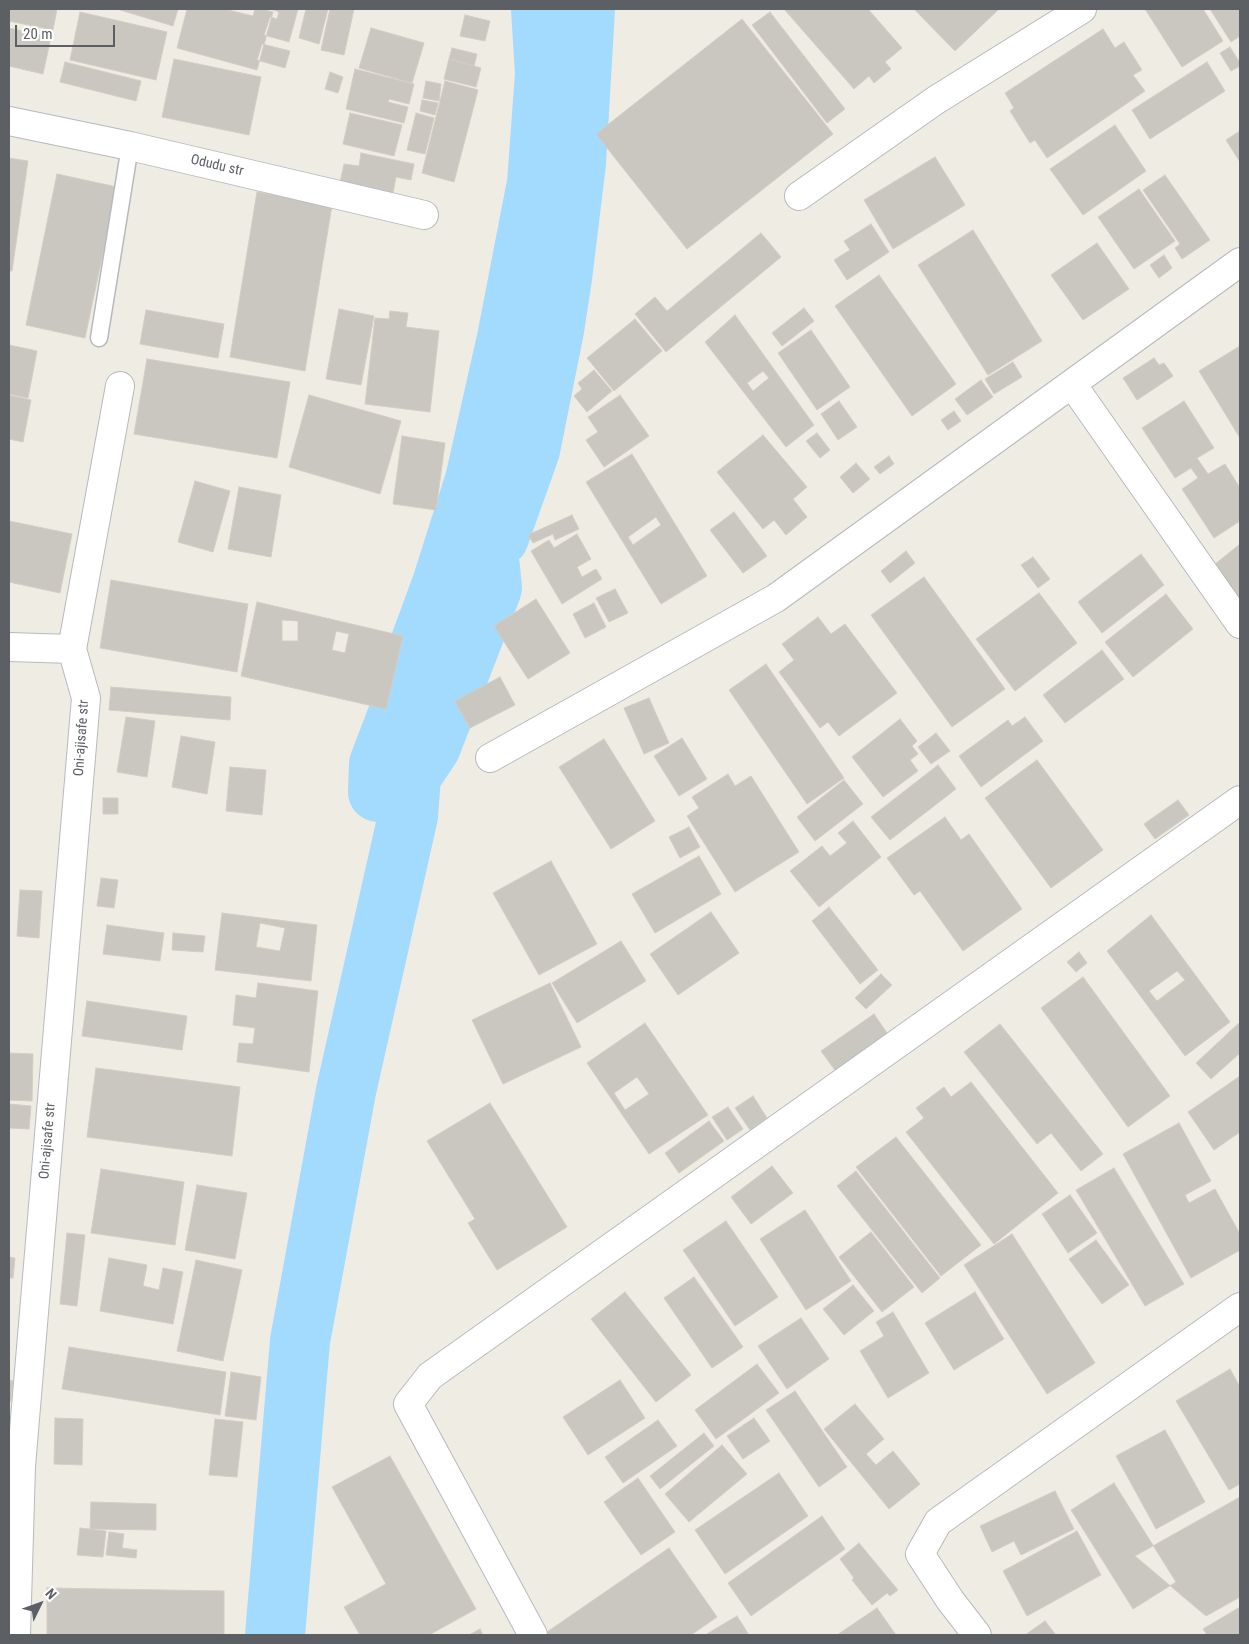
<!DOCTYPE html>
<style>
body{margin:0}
#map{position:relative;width:1249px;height:1644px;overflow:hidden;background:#efece4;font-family:"Roboto Condensed",sans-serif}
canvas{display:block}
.frame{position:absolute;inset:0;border:10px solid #5c6065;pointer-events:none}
.north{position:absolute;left:15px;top:1579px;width:50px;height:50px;-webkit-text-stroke:4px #fff;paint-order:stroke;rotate:48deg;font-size:14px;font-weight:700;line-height:20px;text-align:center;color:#5c6065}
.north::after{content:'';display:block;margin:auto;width:18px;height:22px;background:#5c6065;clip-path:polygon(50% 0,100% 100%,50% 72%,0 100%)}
.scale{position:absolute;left:15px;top:25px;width:100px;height:22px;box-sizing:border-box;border:2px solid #5c6065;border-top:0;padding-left:6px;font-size:15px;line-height:18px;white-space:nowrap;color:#5c6065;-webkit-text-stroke:4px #fff;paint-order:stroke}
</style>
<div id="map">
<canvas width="1249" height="1644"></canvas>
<div class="frame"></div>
<div class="north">N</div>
<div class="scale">20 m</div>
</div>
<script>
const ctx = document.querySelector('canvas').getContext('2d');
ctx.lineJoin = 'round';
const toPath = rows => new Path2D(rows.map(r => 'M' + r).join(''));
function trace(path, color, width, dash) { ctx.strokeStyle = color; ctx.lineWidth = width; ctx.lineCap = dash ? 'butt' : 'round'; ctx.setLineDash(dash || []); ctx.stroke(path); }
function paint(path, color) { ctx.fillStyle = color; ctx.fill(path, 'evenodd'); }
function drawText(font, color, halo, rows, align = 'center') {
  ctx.font = font + ' "Roboto Condensed",sans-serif'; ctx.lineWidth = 4; ctx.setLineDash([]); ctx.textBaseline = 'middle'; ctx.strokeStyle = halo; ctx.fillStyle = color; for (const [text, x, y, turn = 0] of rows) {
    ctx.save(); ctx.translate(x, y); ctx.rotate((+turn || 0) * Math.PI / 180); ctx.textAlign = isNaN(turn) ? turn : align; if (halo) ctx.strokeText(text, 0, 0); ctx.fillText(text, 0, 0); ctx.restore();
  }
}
const river = toPath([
 [378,792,379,764,397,717,421,641,442,584,475,480,507,338,537,183,545,74,541,9],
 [275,1635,300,1341,346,1091,408,816,411,776,431,746,492,588,490,567,484,546,499,537,530,450,554,330,562,278,576,163,585,9]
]);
const building = toPath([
 [9,9,57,9,53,30,9,21,9,9],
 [117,9,178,9,173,26,117,9],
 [187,9,262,9,273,12,257,70,177,48,187,9],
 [224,9,255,9,253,16,224,9],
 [271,9,298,9,289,42,264,35,270,17,277,19,279,12,271,9],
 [306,9,328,9,319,44,299,38,306,9],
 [330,9,354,9,344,55,321,50,330,9],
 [784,9,868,9,902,48,885,62,891,69,874,83,869,76,854,89,784,9],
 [914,9,999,9,955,51,914,9],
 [1145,9,1203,9,1223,41,1182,67,1145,9],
 [1210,9,1240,9,1240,36,1231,42,1210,9],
 [80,12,167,32,156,80,70,60,80,12],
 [770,12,845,109,827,123,752,25,770,12],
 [465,15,490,21,485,41,460,36,465,15],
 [742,19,833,134,687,249,596,134,742,19],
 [9,28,51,37,43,74,9,66,9,28],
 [371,28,424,43,412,83,359,68,371,28],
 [1103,29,1115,48,1124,42,1142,70,1133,75,1145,91,1047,158,1035,140,1030,143,1010,111,1014,108,1005,93,1103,29],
 [262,44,290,51,285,68,257,60,262,44],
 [1230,47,1240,63,1240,66,1231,71,1220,53,1230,47],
 [452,48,477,54,474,66,449,59,452,48],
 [174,59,261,77,249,135,162,117,174,59],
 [449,59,481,68,476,87,444,79,449,59],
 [65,62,141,81,136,101,60,82,65,62],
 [1207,62,1225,91,1150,139,1132,110,1207,62],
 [355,69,414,84,409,104,389,99,388,102,408,107,404,123,346,109,355,69],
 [330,72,343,77,338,93,325,89,330,72],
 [426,81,441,84,439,101,423,98,426,81],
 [445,81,478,90,454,182,422,173,445,81],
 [422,100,438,103,435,115,420,111,422,100],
 [350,113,402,125,394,156,343,144,350,113],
 [416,113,434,118,425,154,407,150,416,113],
 [1115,125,1146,171,1083,215,1050,169,1115,125],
 [1240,131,1240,162,1226,140,1240,131],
 [361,153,414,164,411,180,396,177,393,193,340,183,344,164,359,166,361,153],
 [935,157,965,205,893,249,864,200,935,157],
 [9,158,28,161,12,271,9,271,9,158],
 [57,174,117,187,85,338,26,325,57,174],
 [1165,175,1210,240,1182,259,1175,248,1180,244,1143,190,1165,175],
 [1139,189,1175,241,1134,269,1098,217,1139,189],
 [257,192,332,205,305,371,230,357,257,192],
 [871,224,889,252,847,280,834,260,850,250,844,241,871,224],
 [973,230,1042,341,988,375,918,265,973,230],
 [761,233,781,257,666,352,635,314,655,297,667,311,761,233],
 [1097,243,1129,289,1083,320,1051,275,1097,243],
 [1164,255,1172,268,1159,278,1150,265,1164,255],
 [879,275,956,384,912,416,835,306,879,275],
 [804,308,814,321,782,346,772,333,804,308],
 [339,309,374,316,361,385,326,379,339,309],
 [146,310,224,324,218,358,140,344,146,310],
 [390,311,408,313,406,327,439,331,430,412,365,404,375,318,389,319,390,311],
 [735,315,814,425,786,447,705,342,735,315],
 [763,371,769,378,753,391,747,383,763,371],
 [635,319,662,351,614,391,587,358,635,319],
 [811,330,850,387,817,410,778,353,811,330],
 [9,345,37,351,28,398,9,394,9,345],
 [1240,346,1240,438,1199,371,1240,346],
 [1154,358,1159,365,1164,363,1173,376,1137,400,1123,378,1154,358],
 [147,359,290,382,277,458,134,434,147,359],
 [1013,362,1022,377,994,394,985,379,1013,362],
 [594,370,612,391,587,412,574,396,582,389,578,383,594,370],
 [981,380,993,397,967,415,955,399,981,380],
 [9,395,31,400,23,442,9,439,9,395],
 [309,395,401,421,380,494,289,467,309,395],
 [620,395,649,436,604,467,586,440,598,432,588,417,620,395],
 [839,401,857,427,838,440,821,414,839,401],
 [1184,401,1214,448,1197,458,1208,474,1225,464,1240,488,1240,521,1214,538,1182,489,1198,478,1191,468,1175,478,1142,428,1184,401],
 [954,411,961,421,948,430,941,420,954,411],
 [817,433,830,450,820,458,806,441,817,433],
 [763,435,807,487,793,499,807,517,786,535,774,520,763,529,717,472,763,435],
 [402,436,445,443,436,510,393,504,402,436],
 [632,454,707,576,661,604,586,482,632,454],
 [656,517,661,525,633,545,628,537,656,517],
 [889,456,894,464,880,474,874,467,889,456],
 [856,463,870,479,853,493,840,477,856,463],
 [195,481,230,491,213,552,178,542,195,481],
 [239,487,281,495,271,557,228,549,239,487],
 [734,512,767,556,743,573,710,530,734,512],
 [572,515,579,529,555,540,553,534,533,543,528,535,572,515],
 [9,521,72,534,60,593,9,582,9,521],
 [577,534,591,559,577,567,582,577,596,569,602,579,562,604,531,551,549,540,554,548,577,534],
 [1240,544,1240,598,1234,590,1225,598,1204,573,1240,544],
 [906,551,915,563,890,583,881,571,906,551],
 [1141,554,1164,585,1102,633,1078,602,1141,554],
 [1033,557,1050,579,1038,588,1021,565,1033,557],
 [924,577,1005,689,952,727,871,615,924,577],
 [111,580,248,604,237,672,100,648,111,580],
 [615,589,628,613,609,622,596,598,615,589],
 [1039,593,1077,643,1015,691,976,639,1039,593],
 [1166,594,1193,629,1133,677,1105,642,1166,594],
 [536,599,570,653,528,679,494,626,536,599],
 [257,602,403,636,386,709,241,676,257,602],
 [282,620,298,621,298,641,282,641,282,620],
 [336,631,349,634,345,653,332,650,336,631],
 [594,603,606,627,585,638,573,614,594,603],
 [818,617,831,634,845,624,897,693,839,736,828,722,820,728,779,672,794,660,782,644,818,617],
 [1102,650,1124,679,1065,723,1043,695,1102,650],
 [766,664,844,778,807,804,729,690,766,664],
 [500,677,515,705,470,728,455,701,500,677],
 [111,687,231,697,230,720,109,710,111,687],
 [649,698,669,743,644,754,624,708,649,698],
 [126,717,155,721,147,777,117,772,126,717],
 [1025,717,1043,741,981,787,959,756,1008,720,1012,726,1025,717],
 [900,719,917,741,912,746,918,754,910,760,918,771,883,797,852,757,900,719],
 [936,733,950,751,931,764,918,747,936,733],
 [181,736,215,742,207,794,172,787,181,736],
 [682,738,707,779,679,796,654,756,682,738],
 [604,739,655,821,611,849,559,767,604,739],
 [1037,760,1103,850,1051,888,985,798,1037,760],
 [938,765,956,789,890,840,871,817,938,765],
 [230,767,266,770,262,815,226,811,230,767],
 [728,774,735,786,751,776,799,852,735,892,687,816,699,808,692,797,728,774],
 [844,780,863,804,815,841,797,817,844,780],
 [103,798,118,798,118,814,103,814,103,798],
 [1178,800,1189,815,1155,839,1144,824,1178,800],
 [945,817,961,840,969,834,1022,909,963,951,920,891,914,895,887,858,945,817],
 [853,821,881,857,819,907,790,871,822,846,830,856,847,843,838,833,853,821],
 [689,827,700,847,680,858,669,837,689,827],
 [699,856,721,894,655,933,632,894,699,856],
 [551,861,597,944,539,975,493,893,551,861],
 [101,878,118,880,114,908,97,906,101,878],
 [20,890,42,891,39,938,17,936,20,890],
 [829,907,878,970,860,984,812,921,829,907],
 [711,912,739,953,678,995,650,954,711,912],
 [222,913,317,925,311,981,215,970,222,913],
 [260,923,285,928,280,951,256,947,260,923],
 [1151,915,1230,1022,1185,1056,1107,951,1151,915],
 [1177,971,1185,980,1157,1001,1149,991,1177,971],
 [107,925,164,933,160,961,103,954,107,925],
 [173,933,205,936,203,952,172,950,173,933],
 [621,941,646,981,577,1023,552,983,621,941],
 [1079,952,1087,963,1076,972,1067,962,1079,952],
 [881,974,892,985,866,1009,855,998,881,974],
 [1083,977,1170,1096,1128,1127,1041,1008,1083,977],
 [258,983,318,991,309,1072,237,1062,239,1043,253,1044,255,1028,233,1025,236,995,256,998,258,983],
 [550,983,581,1047,503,1084,472,1020,550,983],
 [87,1001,187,1016,182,1050,82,1036,87,1001],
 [874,1014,889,1036,837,1073,821,1051,874,1014],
 [1240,1022,1240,1053,1211,1079,1196,1063,1240,1022],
 [645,1023,708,1115,649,1154,587,1063,645,1023],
 [637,1077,649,1094,625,1110,614,1093,637,1077],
 [1000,1024,1103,1154,1081,1171,1051,1133,1037,1144,964,1052,1000,1024],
 [9,1053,33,1054,32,1101,9,1100,9,1053],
 [96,1068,240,1087,232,1156,87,1137,96,1068],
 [1240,1076,1240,1132,1214,1150,1188,1112,1240,1076],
 [971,1082,1058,1193,994,1244,906,1132,924,1118,916,1108,944,1087,951,1097,971,1082],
 [753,1096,767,1118,750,1130,735,1108,753,1096],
 [490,1103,567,1227,497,1270,468,1223,475,1219,427,1141,490,1103],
 [9,1104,31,1106,29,1129,9,1128,9,1104],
 [728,1107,743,1129,727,1140,712,1117,728,1107],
 [709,1121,724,1141,679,1173,665,1153,709,1121],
 [1179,1123,1211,1181,1185,1195,1189,1203,1215,1189,1240,1234,1240,1250,1191,1278,1123,1154,1179,1123],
 [896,1137,981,1245,941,1276,856,1167,896,1137],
 [772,1166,793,1193,751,1224,731,1197,772,1166],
 [1114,1168,1184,1284,1145,1306,1076,1190,1114,1168],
 [101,1169,184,1182,175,1245,91,1233,101,1169],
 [856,1171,940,1278,922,1293,837,1186,856,1171],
 [197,1185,247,1193,235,1259,185,1250,197,1185],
 [1070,1195,1097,1233,1068,1253,1042,1214,1070,1195],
 [805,1210,851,1281,806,1310,760,1239,805,1210],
 [726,1221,778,1297,735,1326,683,1250,726,1221],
 [871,1232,914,1287,882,1312,839,1257,871,1232],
 [67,1233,85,1235,77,1306,60,1304,67,1233],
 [1012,1234,1095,1363,1047,1394,964,1265,1012,1234],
 [1096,1240,1129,1285,1102,1304,1069,1259,1096,1240],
 [9,1257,15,1258,13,1278,9,1278,9,1257],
 [109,1258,147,1265,143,1286,159,1290,163,1268,183,1272,173,1324,100,1311,109,1258],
 [196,1260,242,1270,223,1361,177,1351,196,1260],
 [694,1277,743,1347,712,1368,664,1298,694,1277],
 [853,1285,874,1311,844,1335,823,1309,853,1285],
 [625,1292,691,1375,656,1402,591,1319,625,1292],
 [975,1292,1004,1339,954,1370,925,1323,975,1292],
 [893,1312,929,1373,888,1398,860,1351,884,1336,876,1322,893,1312],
 [801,1318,829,1359,787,1389,758,1346,801,1318],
 [69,1347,226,1372,220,1415,62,1389,69,1347],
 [757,1364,779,1393,716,1439,695,1410,757,1364],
 [1230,1369,1240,1387,1240,1484,1229,1490,1176,1401,1230,1369],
 [231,1372,261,1377,256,1420,225,1416,231,1372],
 [9,1380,13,1381,11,1401,9,1401,9,1380],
 [620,1380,645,1418,588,1455,563,1417,620,1380],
 [795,1391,847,1467,819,1487,766,1410,795,1391],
 [855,1404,884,1439,866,1454,876,1465,893,1451,920,1484,889,1509,824,1429,855,1404],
 [55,1418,83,1419,82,1465,54,1464,55,1418],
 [754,1418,770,1441,743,1459,727,1436,754,1418],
 [215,1419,243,1422,237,1477,209,1475,215,1419],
 [658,1420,677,1446,623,1483,605,1457,658,1420],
 [1165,1430,1205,1502,1156,1529,1116,1456,1165,1430],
 [704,1433,714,1446,660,1489,650,1476,704,1433],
 [722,1445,747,1474,689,1522,665,1494,722,1445],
 [390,1456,476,1609,429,1635,360,1635,344,1607,386,1584,332,1487,390,1456],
 [779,1473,808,1516,725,1574,695,1530,779,1473],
 [638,1478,675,1532,641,1555,604,1502,638,1478],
 [1114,1483,1176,1582,1133,1609,1071,1510,1114,1483],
 [1055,1491,1074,1529,1021,1555,1014,1541,992,1552,980,1526,1055,1491],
 [1240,1497,1240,1597,1206,1616,1135,1556,1240,1497],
 [91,1502,156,1504,156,1530,90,1529,91,1502],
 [822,1516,845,1549,751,1616,728,1583,822,1516],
 [80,1528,106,1531,103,1557,77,1555,80,1528],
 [1077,1531,1101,1575,1027,1616,1003,1571,1077,1531],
 [109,1532,124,1534,122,1548,137,1550,136,1558,106,1555,109,1532],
 [859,1543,898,1590,890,1596,887,1593,872,1605,852,1580,854,1578,840,1559,859,1543],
 [669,1548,717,1617,691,1635,549,1635,547,1632,669,1548],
 [47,1588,224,1591,224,1635,47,1635,47,1588],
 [1240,1607,1240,1635,1207,1635,1203,1629,1240,1607],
 [877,1608,896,1635,837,1635,877,1608],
 [737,1616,749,1635,705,1635,737,1616],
 [1045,1621,1056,1635,1025,1635,1045,1621],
 [480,1629,483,1635,469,1635,480,1629]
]);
const service = toPath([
 [99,338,130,146]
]);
const minor = toPath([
 [9,121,130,146,424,215],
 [799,196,936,100,1082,9],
 [1072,384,1240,624],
 [9,647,72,649],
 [490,758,776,598,1240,262],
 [16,1635,21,1466,86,698,72,649,120,386],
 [533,1635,408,1404,430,1376,1240,800],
 [977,1635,950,1600,920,1554,938,1522,1240,1307]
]);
const streetNames = [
 ["Odudu str",217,166,13],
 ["Oni-ajisafe str",82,738,-86],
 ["Oni-ajisafe str",48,1141,-85]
];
trace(river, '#a3dbff', 60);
paint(building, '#cac7c1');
trace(building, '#d4cdc2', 1);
trace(service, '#b6babe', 19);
trace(minor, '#b6babe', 30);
trace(service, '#fff', 16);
trace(minor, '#fff', 28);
drawText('14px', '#5c6065', '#fff', streetNames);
</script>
